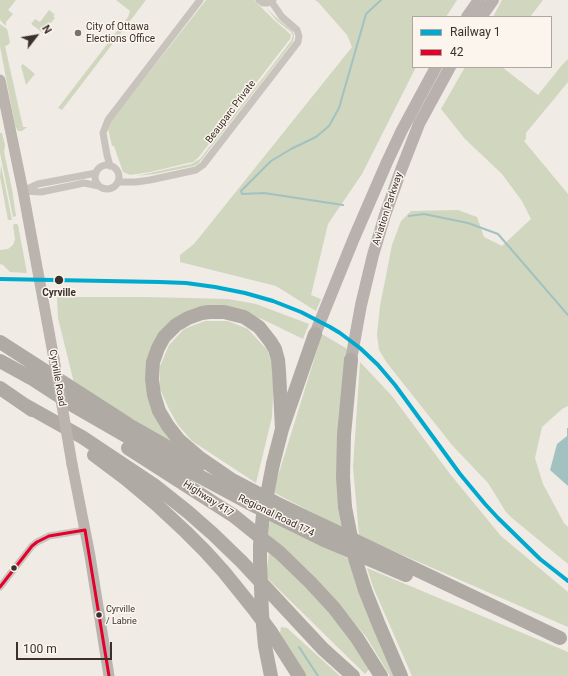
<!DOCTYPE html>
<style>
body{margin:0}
#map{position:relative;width:568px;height:676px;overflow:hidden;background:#f0ebe5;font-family:Roboto,sans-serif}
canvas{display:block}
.legend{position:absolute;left:412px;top:16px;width:140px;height:52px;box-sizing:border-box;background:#fbf5ee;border:1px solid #aea6a0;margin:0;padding:5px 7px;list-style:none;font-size:12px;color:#3b302b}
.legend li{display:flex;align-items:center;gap:8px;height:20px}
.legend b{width:20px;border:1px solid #aea6a0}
.north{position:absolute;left:16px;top:16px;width:40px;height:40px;-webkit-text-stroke:3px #fbf5ee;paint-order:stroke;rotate:59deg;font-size:11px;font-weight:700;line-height:16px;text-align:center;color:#3b302b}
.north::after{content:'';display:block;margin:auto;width:14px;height:18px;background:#3b302b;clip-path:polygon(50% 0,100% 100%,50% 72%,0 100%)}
.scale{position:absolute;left:16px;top:642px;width:96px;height:18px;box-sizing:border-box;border:2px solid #3b302b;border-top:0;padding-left:5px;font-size:12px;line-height:14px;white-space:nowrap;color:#3b302b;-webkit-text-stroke:3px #fbf5ee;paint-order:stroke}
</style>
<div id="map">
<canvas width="568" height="676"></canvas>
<ul class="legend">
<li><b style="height:5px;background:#00a9ce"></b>Railway 1</li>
<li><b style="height:5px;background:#e4002b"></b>42</li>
</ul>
<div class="north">N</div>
<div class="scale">100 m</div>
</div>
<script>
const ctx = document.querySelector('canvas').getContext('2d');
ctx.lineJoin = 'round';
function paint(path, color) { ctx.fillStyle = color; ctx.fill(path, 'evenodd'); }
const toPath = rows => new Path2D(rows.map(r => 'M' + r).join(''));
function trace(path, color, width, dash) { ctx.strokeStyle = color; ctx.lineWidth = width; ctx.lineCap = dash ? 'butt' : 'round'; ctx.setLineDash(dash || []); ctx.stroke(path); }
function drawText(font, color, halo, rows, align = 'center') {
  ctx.font = font + ' Roboto,sans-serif'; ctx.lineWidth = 3; ctx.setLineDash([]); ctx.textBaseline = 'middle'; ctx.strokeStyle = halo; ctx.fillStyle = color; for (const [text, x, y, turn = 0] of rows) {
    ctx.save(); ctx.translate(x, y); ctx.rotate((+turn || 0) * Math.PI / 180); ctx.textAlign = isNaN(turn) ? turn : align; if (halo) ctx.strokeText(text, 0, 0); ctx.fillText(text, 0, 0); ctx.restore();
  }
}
const green = toPath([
 [0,0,16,0,8,10,13,14,6,22,6,26,0,20],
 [116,0,146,0,62,110,58,108,128,17,130,11],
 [206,0,254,0,274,20,288,32,291,35,290,39,198,158,193,162,188,163,150,172,130,175,123,172,114,146,112,146,108,129,111,121],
 [315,0,457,0,446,17,413,17,413,67,416,67,362,174,328,224,311,295,321,299,316,311,276,286,180,262,180,255,194,244,352,47,347,35,318,2],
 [502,0,543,0,530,17,493,17],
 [266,8,279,20,292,30,294,35,294,38,292,43,198,164,194,166,155,174,136,176,191,164,200,159,269,70,291,41,293,36,291,32,277,21],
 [49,10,55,15,53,16,55,18,43,33,31,24,35,19,40,22],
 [0,24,7,29,10,42,8,45,5,46,23,127,27,127,22,131,18,131,15,126,0,46],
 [568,59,568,82,526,133,526,139,524,141,568,194,568,406,562,409,542,427,535,458,543,484,564,523,568,527,568,564,512,518,506,512,488,483,452,445,387,363,379,350,377,335,380,306,392,245,401,221,411,211,458,210,477,217,484,237,502,246,531,219,522,201,502,174,465,139,441,109,465,67,502,67,538,95,562,65],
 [23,64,35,74,26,85,21,66],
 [0,133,2,133,5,145,4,152,12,189,16,216,13,217,0,153],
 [1,165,12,220,8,220,0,177],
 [14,224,17,224,18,225,27,273,10,272,3,265,0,264,0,250,8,249,13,245,15,239,13,226],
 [57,297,146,297,228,299,256,304,309,324,303,339,262,319,227,308,195,310,148,361,173,444,74,383,58,318],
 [205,321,228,321,248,329,268,351,274,373,272,417,256,483,192,441,178,425,169,409,160,389,160,366,169,345,184,329],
 [322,334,349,350,344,529,273,492],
 [360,362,392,396,450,474,501,536,568,592,568,627,359,536,353,467],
 [270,520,351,560,398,676,390,676,367,638,332,596,310,572,268,534],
 [269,552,311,591,345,632,370,668,365,674,266,577],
 [367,568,568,652,568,676,412,676,373,587],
 [281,627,287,628,340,676,305,676,280,633]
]);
const water = toPath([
 [567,428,568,428,568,486,550,470,557,444,567,436]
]);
const stream = toPath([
 [343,205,264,193,242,194,241,191,271,161,291,149,316,137,329,126,339,108,366,14,381,0],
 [409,216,424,214,468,223,498,234,568,315],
 [299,647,318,676]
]);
const minor = toPath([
 [259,0,263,3,267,3,273,0],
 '95 177a12 12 0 1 1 24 0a12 12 0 1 1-24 0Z',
 [110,166,107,155,103,133,108,120,200,0],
 [118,182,136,182,150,180,196,170,203,165,298,42,299,36,297,30,282,17,271,1],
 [25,190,38,184,96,173],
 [23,191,41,192,84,183,99,186],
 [0,587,32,546,37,542,49,536,85,530]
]);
const secondary = toPath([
 [0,80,23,191,54,359],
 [72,464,90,556,109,676]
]);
const primary = toPath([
 [467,17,479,0],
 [481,17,493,0],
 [315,334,354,238,387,162,402,130,436,67],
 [351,360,361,305,373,255,385,215,401,170,419,124,450,67]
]);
const motorway = toPath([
 [0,342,129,425,199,465],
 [0,361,31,378,74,406,147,448,253,505,322,539,406,575],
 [0,388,32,410],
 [25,405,82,437,154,485,188,512,213,534,242,562,323,649,353,676],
 [282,429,279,371,278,360,275,349,270,341,259,327,244,317,224,312,209,312,202,313,188,318,176,325,164,337,158,348,153,362,152,379,154,395,159,411,168,426,179,440,200,458,232,480,276,503,560,638],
 [128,448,234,516,280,553,310,582,334,608,357,638,381,676],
 [94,455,126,479,157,505,186,532,205,551,224,572,253,608,271,632,299,676],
 [273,464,282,429,315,334],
 [345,507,343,477,344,435,351,360],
 [365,590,379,625,401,676]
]);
const secondaryBridge = toPath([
 [54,359,72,464]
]);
const motorwayBridge = toPath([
 [345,507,355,558,365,590],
 [271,676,265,646,262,614,260,561,260,545,263,515,273,464]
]);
const bus1 = toPath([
 [85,530,109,676],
 [0,587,32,546,37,542,49,536,85,530]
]);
const rail1 = toPath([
 [0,279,160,282,186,283,215,287,245,293,273,301,301,312,330,327,340,333,360,348,378,365,395,385,460,474,485,504,498,518,540,559,568,581]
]);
const markers = [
 [78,33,4,"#7a716c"],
 [59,280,5,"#3b302b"],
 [14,568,3.5,"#3b302b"],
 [99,615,3.5,"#3b302b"]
];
const busNames = [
 ["Cyrville",106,610],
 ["/ Labrie",106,622]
];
const poiNames = [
 ["City of Ottawa",86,27],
 ["Elections Office",86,39]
];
const streetNames = [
 ["Beauparc Private",231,112,-53],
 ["Aviation Parkway",388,209,-72],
 ["Cyrville Road",57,378,80],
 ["Highway 417",208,499,33],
 ["Regional Road 174",276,516,26]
];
const stopNames = [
 ["Cyrville",59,293]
];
paint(green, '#d1d6bf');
paint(water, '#a1c2c1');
trace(stream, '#a1c2c1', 2);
trace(minor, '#c9c3be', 7);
trace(secondary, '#bab3ae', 11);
trace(primary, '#b8b1ad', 12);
trace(motorway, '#afaaa4', 14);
trace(secondaryBridge, '#bab3ae', 11);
trace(motorwayBridge, '#afaaa4', 14);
trace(bus1, '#e4002b', 3);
trace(rail1, '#00a9ce', 4);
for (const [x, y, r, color] of markers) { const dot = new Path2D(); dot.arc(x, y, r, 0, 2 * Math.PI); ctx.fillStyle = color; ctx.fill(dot); trace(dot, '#fbf5ee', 1.5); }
drawText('9px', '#3b302b', '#fbf5ee', busNames, 'left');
drawText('10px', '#3b302b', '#fbf5ee', poiNames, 'left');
drawText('10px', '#3b302b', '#fbf5ee', streetNames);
drawText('bold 10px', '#3b302b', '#fbf5ee', stopNames);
</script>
